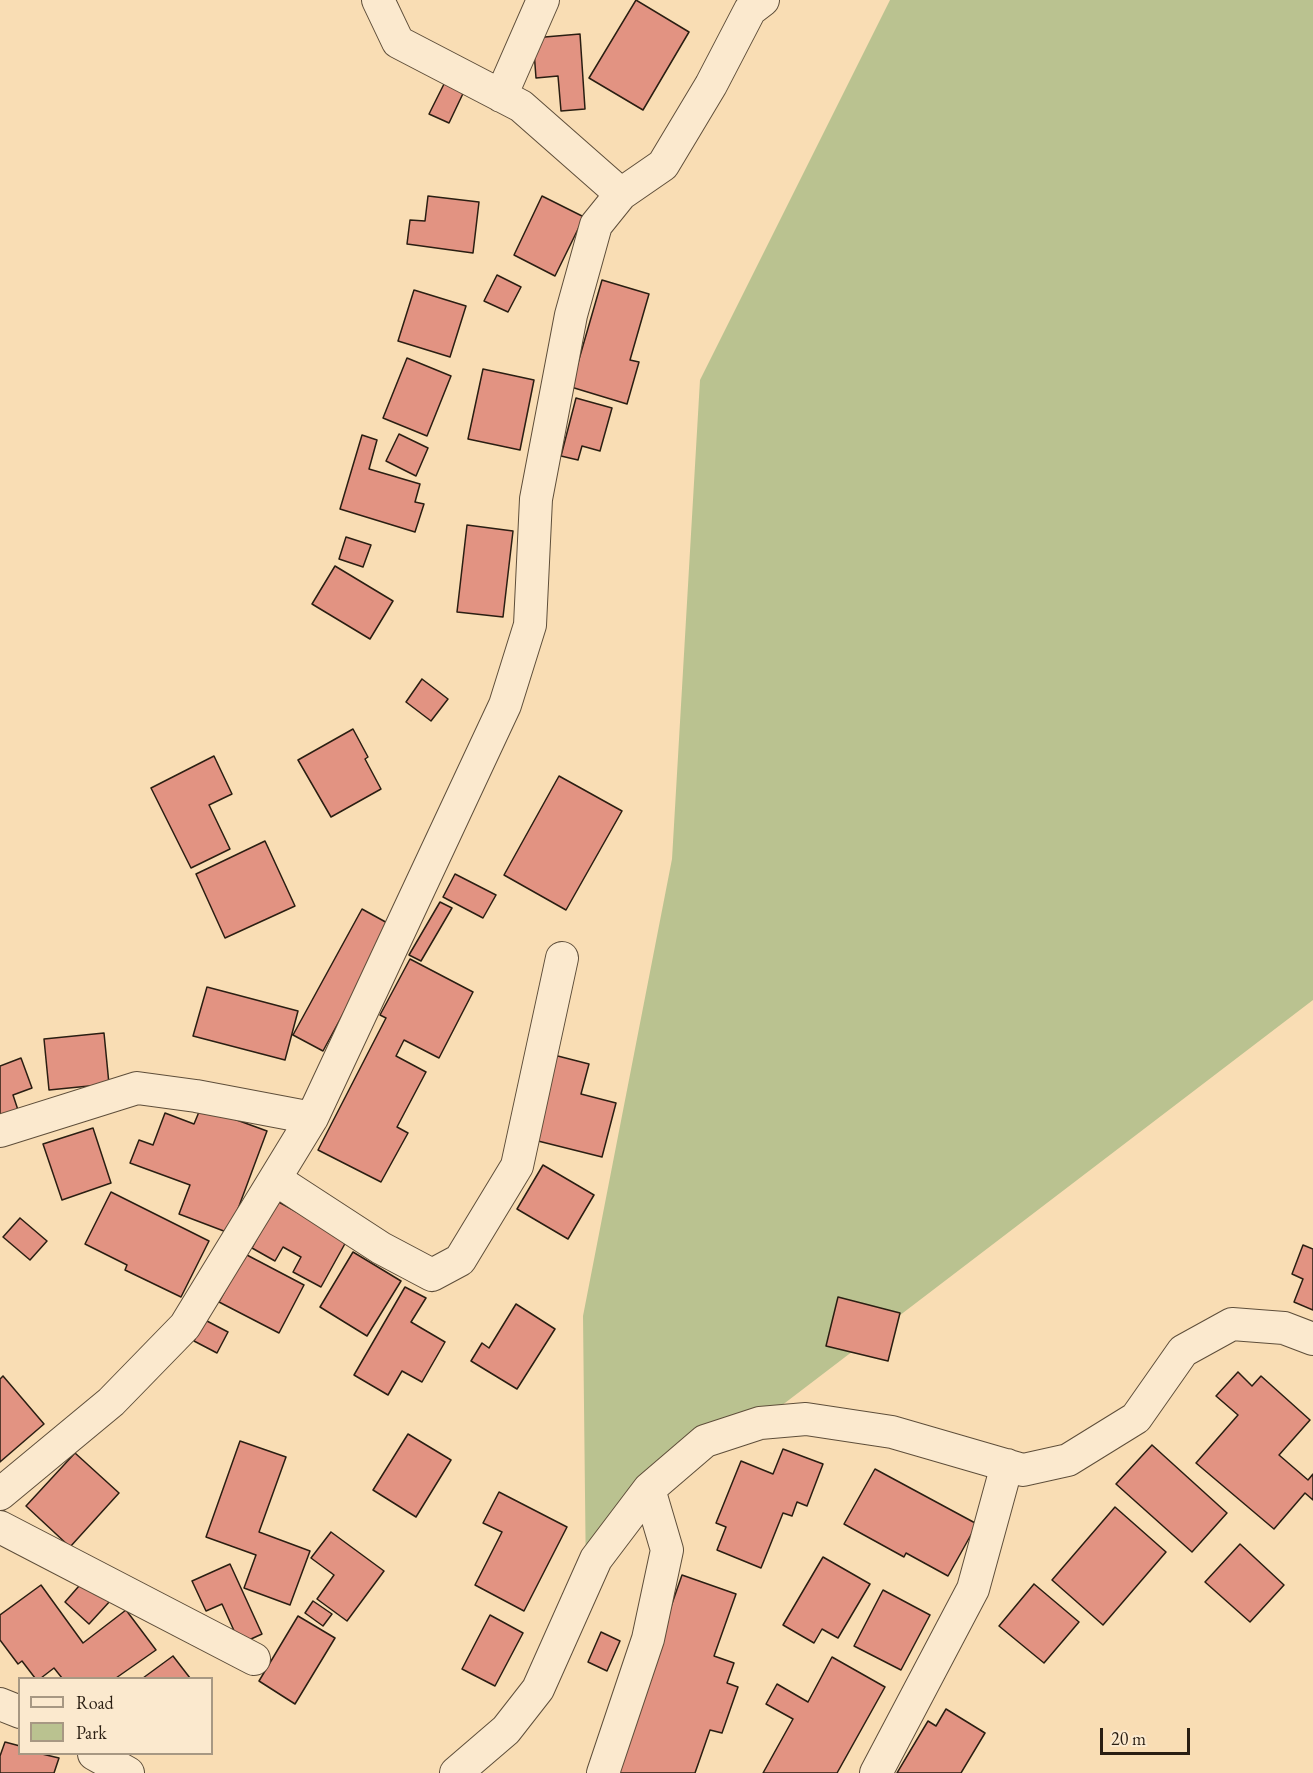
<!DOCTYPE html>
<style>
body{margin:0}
#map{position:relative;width:1313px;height:1773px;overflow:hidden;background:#f9ddb4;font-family:"EB Garamond",serif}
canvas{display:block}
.legend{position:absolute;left:18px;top:1677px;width:195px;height:78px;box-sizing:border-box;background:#fbe9ce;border:2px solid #a79883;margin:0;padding:8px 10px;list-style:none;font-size:18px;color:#2a1e12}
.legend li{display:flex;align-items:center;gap:12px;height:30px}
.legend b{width:30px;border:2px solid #a79883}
.scale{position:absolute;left:1100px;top:1728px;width:90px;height:27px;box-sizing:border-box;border:3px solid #2a1e12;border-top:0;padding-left:8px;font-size:18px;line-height:21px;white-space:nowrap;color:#2a1e12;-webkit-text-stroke:4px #fbe9ce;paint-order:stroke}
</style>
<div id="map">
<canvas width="1313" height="1773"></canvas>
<ul class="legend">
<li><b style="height:8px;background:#fbe9ce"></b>Road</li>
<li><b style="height:16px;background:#bac290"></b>Park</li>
</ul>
<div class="scale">20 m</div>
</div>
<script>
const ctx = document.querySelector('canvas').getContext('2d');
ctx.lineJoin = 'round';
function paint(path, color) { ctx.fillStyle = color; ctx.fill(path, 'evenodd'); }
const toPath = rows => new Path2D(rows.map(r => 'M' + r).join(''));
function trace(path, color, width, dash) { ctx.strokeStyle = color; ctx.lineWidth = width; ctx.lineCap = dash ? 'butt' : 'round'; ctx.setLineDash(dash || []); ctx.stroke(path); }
const green = toPath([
 [890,0,1313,0,1313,1000,760,1422,705,1442,586,1583,583,1316,672,859,700,380]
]);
const building = toPath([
 [636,0,689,32,643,110,589,78,636,0],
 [580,34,585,109,561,111,558,76,536,78,533,38,580,34],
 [449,74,468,83,449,123,429,114,449,74],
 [428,196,479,202,473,253,407,244,410,220,425,221,428,196],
 [542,196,584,217,555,276,514,255,542,196],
 [497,275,521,287,508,312,484,301,497,275],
 [602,280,649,294,630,360,639,362,627,404,571,387,602,280],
 [414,290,466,306,450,357,398,341,414,290],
 [407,358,451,376,427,436,383,418,407,358],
 [483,369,534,380,520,450,468,439,483,369],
 [576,398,612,408,600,451,582,446,578,460,561,456,576,398],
 [399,434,428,448,416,476,386,461,399,434],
 [362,435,377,440,369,469,420,484,415,502,424,504,415,532,340,509,362,435],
 [467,525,513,531,503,617,457,612,467,525],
 [346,537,371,545,363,567,339,559,346,537],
 [335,566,393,601,370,639,312,604,335,566],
 [422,679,448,699,431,721,406,702,422,679],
 [353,729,368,757,365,759,381,789,331,817,298,760,353,729],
 [214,756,232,794,209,805,230,849,191,868,151,788,214,756],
 [559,776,622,811,566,910,504,875,559,776],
 [265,841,295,906,225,938,196,874,265,841],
 [455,874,496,895,483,918,443,897,455,874],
 [440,902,452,908,421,961,409,955,440,902],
 [362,909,391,925,323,1051,293,1035,362,909],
 [410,959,473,992,439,1058,404,1040,396,1056,426,1072,397,1127,408,1133,381,1182,318,1150,386,1018,380,1015,410,959],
 [207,987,298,1011,285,1060,193,1036,207,987],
 [104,1033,109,1084,49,1090,44,1039,104,1033],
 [550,1054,589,1064,581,1094,616,1103,602,1157,538,1141,550,1054],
 [21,1058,32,1088,13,1095,19,1113,0,1120,0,1066,21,1058],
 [201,1107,267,1131,229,1233,179,1214,190,1185,130,1163,139,1140,153,1145,165,1113,194,1124,201,1107],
 [93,1128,111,1183,62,1200,43,1144,93,1128],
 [543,1165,594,1195,568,1239,517,1209,543,1165],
 [111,1192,209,1241,181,1297,125,1270,127,1265,85,1244,111,1192],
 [277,1201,347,1240,321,1287,293,1272,301,1257,283,1247,275,1261,252,1248,277,1201],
 [20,1218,47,1241,30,1260,3,1237,20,1218],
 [1303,1245,1313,1249,1313,1310,1294,1302,1303,1279,1292,1274,1303,1245],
 [353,1252,401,1281,367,1336,320,1307,353,1252],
 [245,1254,304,1285,279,1333,219,1302,245,1254],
 [405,1287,426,1298,411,1322,445,1342,422,1382,402,1371,388,1395,354,1375,405,1287],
 [838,1297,900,1313,888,1361,826,1346,838,1297],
 [516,1304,555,1329,517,1389,471,1361,482,1343,489,1348,516,1304],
 [205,1320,228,1332,217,1353,194,1341,205,1320],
 [1238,1372,1252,1386,1261,1376,1310,1420,1279,1455,1308,1480,1313,1474,1313,1500,1305,1493,1274,1529,1196,1463,1238,1415,1216,1396,1238,1372],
 [3,1376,44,1424,0,1462,0,1379,3,1376],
 [408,1434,451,1460,416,1517,373,1490,408,1434],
 [240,1441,286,1457,259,1532,310,1551,290,1605,244,1588,256,1555,206,1537,240,1441],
 [1152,1445,1227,1513,1192,1552,1116,1484,1152,1445],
 [783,1449,823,1464,807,1506,797,1502,792,1516,783,1513,761,1568,717,1550,726,1527,716,1523,741,1461,773,1474,783,1449],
 [75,1453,119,1493,70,1547,26,1506,75,1453],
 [875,1469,977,1524,948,1576,906,1553,904,1557,844,1524,875,1469],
 [499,1492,567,1527,524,1611,475,1585,502,1532,483,1523,499,1492],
 [1115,1507,1166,1552,1103,1625,1052,1580,1115,1507],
 [331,1532,384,1571,347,1621,317,1599,334,1575,311,1558,331,1532],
 [1240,1544,1284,1585,1250,1622,1205,1582,1240,1544],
 [823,1557,870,1584,838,1638,822,1629,814,1643,783,1625,823,1557],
 [230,1564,262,1634,240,1644,222,1604,206,1611,192,1581,230,1564],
 [682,1575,736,1594,714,1656,734,1663,727,1683,738,1687,722,1733,710,1730,695,1773,613,1773,682,1575],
 [86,1578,111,1600,89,1624,65,1602,86,1578],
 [1034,1584,1079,1622,1044,1663,999,1626,1034,1584],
 [41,1585,83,1643,126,1610,156,1650,116,1678,62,1678,54,1668,41,1678,35,1678,22,1661,18,1664,0,1640,0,1615,41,1585],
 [883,1590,930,1615,901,1670,854,1646,883,1590],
 [313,1601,332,1614,323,1626,305,1613,313,1601],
 [490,1615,523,1633,495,1686,462,1669,490,1615],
 [298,1616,335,1638,295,1704,259,1681,298,1616],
 [601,1632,620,1641,607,1671,588,1662,601,1632],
 [173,1656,190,1678,143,1678,173,1656],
 [832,1657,885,1687,837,1773,763,1773,793,1719,766,1704,777,1684,808,1702,832,1657],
 [946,1709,985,1733,961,1773,897,1773,928,1721,936,1726,946,1709],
 [5,1742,20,1746,20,1754,42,1754,59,1758,54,1773,0,1773,0,1756,5,1742]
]);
const minor = toPath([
 [378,0,398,42,521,106,621,194],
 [501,96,543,0],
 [0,1131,137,1088,196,1096,312,1118],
 [275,1179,381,1248,432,1275,460,1260,517,1166,562,958],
 [0,1494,111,1402,185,1326,312,1118,505,705,530,625,536,499,571,315,596,225,621,194,663,165,711,85,750,10,763,0],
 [0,1527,254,1659],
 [0,1704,20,1712],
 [94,1754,128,1773],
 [456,1773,506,1730,538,1689,596,1559,649,1489,705,1441,760,1423,806,1419,892,1432,1023,1470,1068,1460,1136,1418,1183,1351,1232,1324,1284,1328,1313,1339],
 [603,1773,648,1639,667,1550,649,1489],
 [876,1773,973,1589,1007,1465]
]);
paint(green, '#bac290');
paint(building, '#e29382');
trace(building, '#2a1e12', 1.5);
trace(minor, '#5e4e3a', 34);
trace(minor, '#fbe9ce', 32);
</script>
